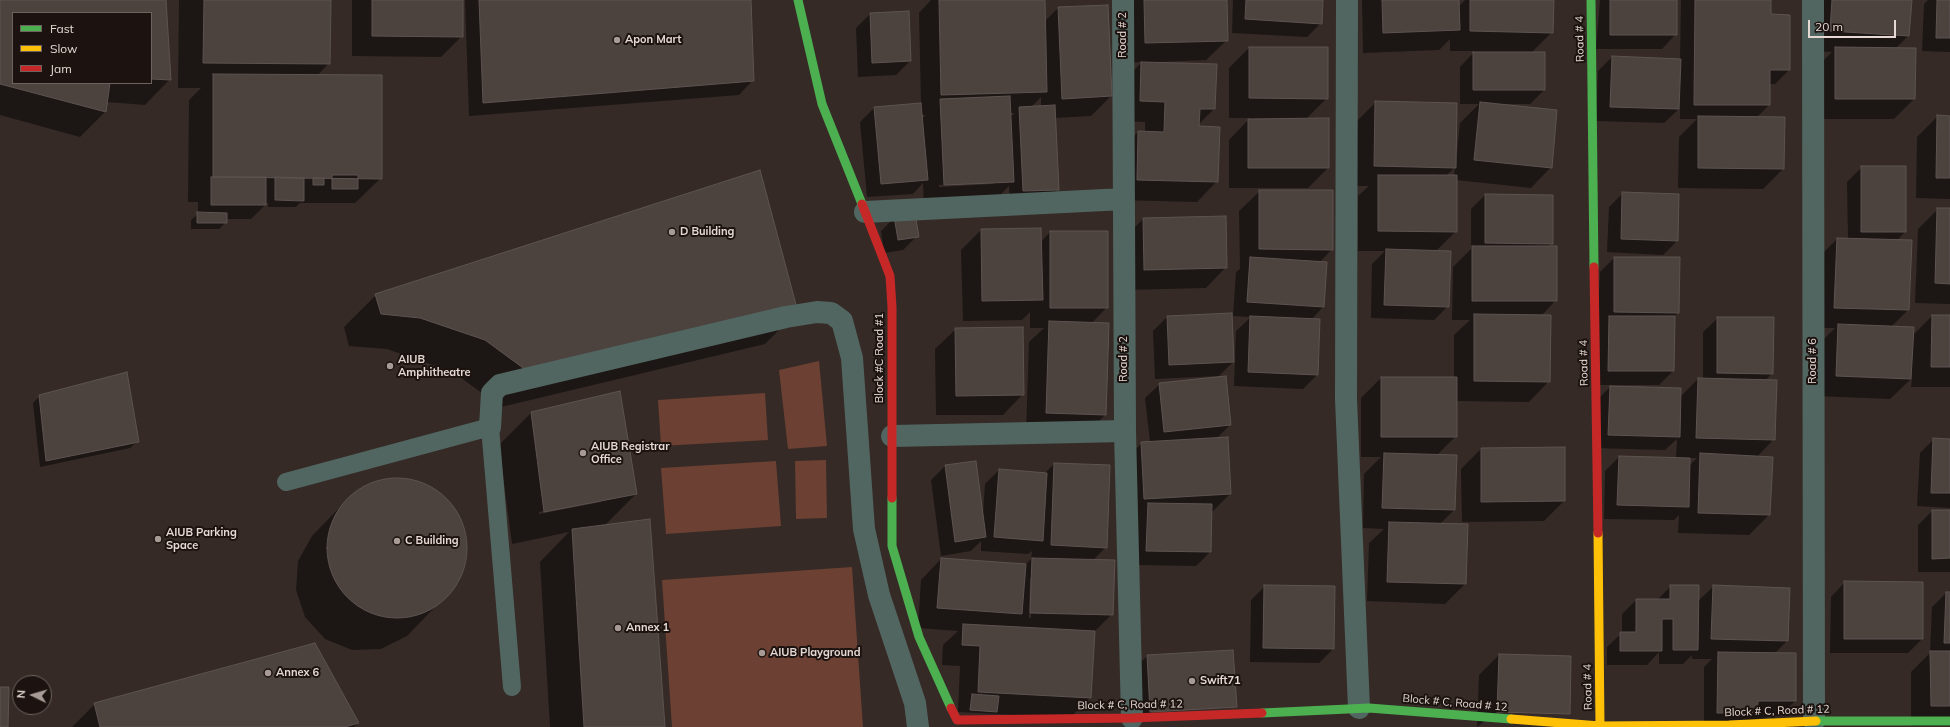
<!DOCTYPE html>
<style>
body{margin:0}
#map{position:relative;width:1950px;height:727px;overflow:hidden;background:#352a26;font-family:Mulish,sans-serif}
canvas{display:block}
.legend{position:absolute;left:12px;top:12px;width:140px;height:72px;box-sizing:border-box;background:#1c1310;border:1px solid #6d625e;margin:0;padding:5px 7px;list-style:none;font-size:12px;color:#e6d8d3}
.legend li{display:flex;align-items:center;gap:8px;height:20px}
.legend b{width:20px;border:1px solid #6d625e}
.north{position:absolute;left:12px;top:675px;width:40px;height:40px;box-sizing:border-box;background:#1c1310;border:1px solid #6d625e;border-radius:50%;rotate:275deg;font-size:11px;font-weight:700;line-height:16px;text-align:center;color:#e6d8d3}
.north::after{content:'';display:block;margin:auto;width:14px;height:18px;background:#a89b96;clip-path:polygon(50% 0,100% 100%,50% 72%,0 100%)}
.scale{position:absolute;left:1808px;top:20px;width:88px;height:18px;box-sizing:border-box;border:2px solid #e6d8d3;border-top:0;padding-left:5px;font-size:12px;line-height:14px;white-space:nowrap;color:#e6d8d3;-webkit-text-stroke:3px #1c1310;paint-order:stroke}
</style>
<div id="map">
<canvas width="1950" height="727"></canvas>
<ul class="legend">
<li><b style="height:5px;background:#4caf50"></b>Fast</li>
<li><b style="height:5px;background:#ffc107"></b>Slow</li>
<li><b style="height:5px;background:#c62828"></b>Jam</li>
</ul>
<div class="north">N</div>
<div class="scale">20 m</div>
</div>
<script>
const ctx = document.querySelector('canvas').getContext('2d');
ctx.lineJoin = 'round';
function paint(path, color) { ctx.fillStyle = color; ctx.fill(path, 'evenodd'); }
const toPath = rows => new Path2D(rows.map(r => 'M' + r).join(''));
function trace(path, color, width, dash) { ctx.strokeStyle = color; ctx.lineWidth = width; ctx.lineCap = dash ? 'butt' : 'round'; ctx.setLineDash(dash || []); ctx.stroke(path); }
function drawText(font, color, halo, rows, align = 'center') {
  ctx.font = font + ' Mulish,sans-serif'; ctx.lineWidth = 4; ctx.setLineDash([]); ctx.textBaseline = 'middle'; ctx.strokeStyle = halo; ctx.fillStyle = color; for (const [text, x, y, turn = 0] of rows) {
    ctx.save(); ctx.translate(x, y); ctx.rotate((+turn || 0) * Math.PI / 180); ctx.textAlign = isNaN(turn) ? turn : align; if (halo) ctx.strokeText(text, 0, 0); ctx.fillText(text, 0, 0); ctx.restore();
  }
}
const green = toPath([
 [819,361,827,446,788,449,779,370],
 [765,393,768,440,661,446,658,400],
 [826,460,827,518,796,519,795,461],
 [776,461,781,526,666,534,661,468],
 [852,567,863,727,672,727,662,580]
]);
const shadow = toPath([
 [0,0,165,0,170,79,145,105,107,102,105,112,80,137,0,115],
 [13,13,151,13,151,83,13,83],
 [179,0,330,0,329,63,317,76,381,178,355,203,300,203,296,207,268,207,268,203,265,203,265,205,251,219,226,219,226,222,219,229,191,229,191,220,198,214,198,202,188,202,189,100,201,88,178,88],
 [352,0,462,0,462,36,441,57,352,56],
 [465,0,750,0,753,80,739,95,469,116],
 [931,0,1044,0,1044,22,1058,8,1111,96,1091,116,1054,118,1058,189,1044,203,1010,205,1009,186,993,202,924,205,923,183,913,194,867,197,860,122,874,108,921,104,919,13],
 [1041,97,1041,107,1031,107],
 [1010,113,1015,113,1010,117],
 [921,115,926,115,921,119],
 [993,182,993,184,939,187,939,185],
 [1135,0,1226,0,1227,40,1206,60,1160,62,1160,63,1216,65,1214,109,1198,125,1217,181,1197,202,1117,200,1118,152,1138,132,1145,132,1145,122,1120,121,1121,83,1142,62,1125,63,1124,12],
 [1233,0,1322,0,1321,23,1307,37,1232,33],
 [1362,0,1458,0,1458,7,1465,0,1553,0,1552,32,1531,53,1544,53,1544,90,1530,104,1507,104,1506,106,1551,167,1531,188,1456,180,1456,231,1436,251,1448,306,1434,320,1371,318,1372,264,1385,251,1358,251,1358,196,1369,186,1354,186,1356,122,1376,102,1457,152,1460,123,1479,104,1460,104,1460,67,1475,51,1450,51,1450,39,1439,50,1363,53],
 [1455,167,1454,176,1446,176],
 [1600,0,1676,0,1676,34,1662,49,1596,49],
 [1681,0,1770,0,1770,15,1789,70,1775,84,1769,84,1769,105,1756,118,1783,169,1763,189,1678,188,1679,137,1697,119,1680,119,1680,108,1664,123,1596,121,1598,71,1612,57,1680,60],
 [1815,0,1911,0,1908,36,1895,49,1915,49,1914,99,1894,119,1815,119,1815,69,1832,52,1810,51],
 [1928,0,1950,0,1950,52,1922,51,1924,4],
 [870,14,910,61,896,75,858,77,856,28],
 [1249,48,1327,98,1305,120,1328,168,1308,188,1229,188,1229,140,1250,118,1229,118,1229,68],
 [1938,116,1950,117,1950,199,1916,198,1917,137],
 [1862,167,1905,232,1896,241,1908,310,1891,327,1912,336,1932,316,1950,316,1950,387,1911,387,1912,378,1890,399,1816,396,1818,345,1835,328,1814,328,1817,259,1837,239,1848,239,1847,182],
 [1260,191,1332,249,1319,263,1326,263,1323,307,1311,320,1317,375,1303,389,1234,386,1236,331,1251,317,1233,316,1236,272,1240,269,1239,211],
 [1623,193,1677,241,1663,255,1607,252,1609,207],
 [1485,195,1552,243,1548,247,1556,300,1541,316,1549,381,1529,402,1456,401,1456,436,1437,455,1454,510,1440,524,1465,584,1445,604,1367,601,1369,543,1384,529,1363,528,1364,474,1381,457,1361,457,1361,398,1381,378,1454,378,1454,335,1470,320,1452,320,1453,267,1471,249,1471,209],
 [1938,209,1950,209,1950,304,1915,303,1918,229],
 [895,217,917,236,903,250,884,253,881,231],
 [1143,219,1226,267,1206,288,1124,290,1123,239],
 [981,230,1041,242,1050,232,1107,307,1091,324,1108,324,1105,415,1085,435,1026,433,1029,342,1044,328,1030,328,1030,312,1022,320,963,321,961,250],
 [1614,258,1678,312,1674,317,1673,371,1659,385,1595,385,1600,272],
 [376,295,797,312,765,344,501,407,453,372,387,349,349,346,344,327],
 [1167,317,1233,362,1219,376,1155,379,1153,331],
 [1718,318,1772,373,1765,381,1774,439,1757,457,1771,458,1769,515,1749,535,1678,533,1679,515,1674,520,1604,519,1605,471,1619,457,1676,459,1677,439,1665,450,1595,448,1596,401,1610,387,1680,397,1698,379,1703,379,1703,332],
 [1689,458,1697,458,1689,466],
 [956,329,1023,394,1003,415,936,415,935,349],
 [1160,384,1230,425,1216,439,1230,494,1211,513,1210,552,1196,566,1133,565,1121,463,1142,443,1150,442,1145,398],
 [40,396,138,441,130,448,40,467,33,403],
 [531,413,636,494,604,526,664,727,550,727,540,562,569,532,512,544,499,445],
 [601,500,601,502,539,514,539,512],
 [1934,439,1950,440,1950,508,1917,506,1920,453],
 [1481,449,1564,501,1544,521,1462,522,1461,469],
 [975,462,983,515,985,484,999,470,1045,473,1054,464,1106,547,1093,560,1112,614,1094,632,1090,698,1070,718,958,712,960,666,942,665,943,645,958,631,918,628,921,580,941,559,1025,565,1031,559,1032,551,1028,554,981,551,981,541,971,551,941,556,931,480,945,466],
 [1030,578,1032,578,1031,618,1029,618],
 [395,478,424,483,447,500,463,525,466,553,459,582,407,636,381,649,352,650,325,639,305,617,296,590,298,561,312,536,344,503,367,485],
 [1932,511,1950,511,1950,572,1918,572,1918,525],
 [1845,582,1922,639,1908,653,1830,653,1831,597],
 [1265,586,1333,649,1319,663,1250,662,1251,600],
 [1671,586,1697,602,1714,586,1789,588,1787,641,1774,654,1795,701,1781,715,1704,727,1704,667,1712,659,1692,659,1692,655,1683,664,1659,664,1659,652,1647,665,1607,665,1607,647,1622,633,1622,614,1636,600,1657,600],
 [1946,593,1950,593,1950,726,1911,726,1911,672,1930,653,1932,607],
 [314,644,358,723,354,727,72,727,95,704],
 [1232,651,1136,725,1133,670,1147,656],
 [1499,655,1570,657,1477,727,1479,675]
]);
const building = toPath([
 [0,0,166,0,171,80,151,79,151,13,13,13,13,83,110,83,106,112,0,84,0,0],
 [204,0,331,0,330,64,203,63,204,0],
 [372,0,463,0,463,37,372,36,372,0],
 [479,0,751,0,754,81,483,103,479,0],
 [939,0,1045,0,1047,92,941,95,939,0],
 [1144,0,1227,0,1228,41,1145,43,1144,0],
 [1246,0,1323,0,1322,24,1245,19,1246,0],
 [1382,0,1459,0,1460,30,1383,33,1382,0],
 [1470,0,1554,0,1553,33,1470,31,1470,0],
 [1610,0,1677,0,1677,35,1610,35,1610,0],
 [1695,0,1771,0,1771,14,1790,15,1790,70,1770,70,1770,105,1694,105,1695,0],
 [1832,0,1912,0,1909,36,1830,31,1832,0],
 [1937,0,1950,0,1950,38,1936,38,1937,0],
 [1108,5,1112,96,1062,99,1058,7,1108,5],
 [909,11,911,61,872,63,870,13,909,11],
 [1249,47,1328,47,1328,99,1249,98,1249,47],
 [1835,47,1916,48,1915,99,1835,99,1835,47],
 [1473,52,1545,52,1545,90,1473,90,1473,52],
 [1612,56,1681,59,1679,109,1610,107,1612,56],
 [1141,62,1217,64,1215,109,1200,109,1199,126,1220,127,1218,182,1137,180,1138,131,1164,132,1165,102,1140,101,1141,62],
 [213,74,382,75,382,179,213,177,213,74],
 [1010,96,1014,182,944,185,940,99,1010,96],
 [1375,101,1457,103,1456,168,1374,166,1375,101],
 [1480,102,1557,110,1552,168,1474,160,1480,102],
 [921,103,928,180,881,184,874,107,921,103],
 [1055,105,1059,190,1023,191,1019,107,1055,105],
 [1937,115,1950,116,1950,178,1936,178,1937,115],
 [1698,116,1785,117,1784,169,1698,168,1698,116],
 [1329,118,1329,168,1248,168,1248,119,1329,118],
 [1861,166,1906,166,1906,232,1861,232,1861,166],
 [760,170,798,312,534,376,485,340,420,318,381,314,375,294,760,170],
 [332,175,358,175,358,189,332,189,332,175],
 [1378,175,1457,175,1457,232,1378,231,1378,175],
 [211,177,266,177,266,205,211,205,211,177],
 [275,177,304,178,304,201,275,200,275,177],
 [313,178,324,178,324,185,313,185,313,178],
 [1259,190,1333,190,1333,250,1259,249,1259,190],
 [1622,192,1679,194,1678,241,1621,239,1622,192],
 [1485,194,1553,195,1553,244,1485,243,1485,194],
 [1937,208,1950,208,1950,284,1935,283,1937,208],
 [197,212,227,213,227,223,197,223,197,212],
 [915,213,919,237,898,240,894,216,915,213],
 [1226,216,1227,268,1144,270,1143,218,1226,216],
 [1041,228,1043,300,982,301,981,229,1041,228],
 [1050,231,1108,231,1108,308,1050,308,1050,231],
 [1837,238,1912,240,1909,310,1834,308,1837,238],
 [1472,246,1557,246,1557,301,1472,301,1472,246],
 [1386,249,1451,251,1449,307,1384,305,1386,249],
 [1250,257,1327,262,1324,307,1247,302,1250,257],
 [1614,257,1680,257,1679,313,1614,312,1614,257],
 [1232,313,1234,362,1169,365,1167,316,1232,313],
 [1474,314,1551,315,1550,382,1474,381,1474,314],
 [1932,315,1950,315,1950,367,1931,367,1932,315],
 [1250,316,1320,319,1318,375,1248,372,1250,316],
 [1609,316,1675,316,1674,371,1608,371,1609,316],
 [1717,317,1774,317,1773,374,1717,373,1717,317],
 [1049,321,1109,323,1106,415,1046,413,1049,321],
 [1838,324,1914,327,1911,379,1836,376,1838,324],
 [1023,327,1024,395,956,396,955,328,1023,327],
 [127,372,139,442,46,461,39,395,127,372],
 [1226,376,1231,425,1164,432,1159,383,1226,376],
 [1381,377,1457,377,1457,437,1381,437,1381,377],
 [1698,378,1777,380,1775,440,1696,438,1698,378],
 [1610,386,1681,388,1680,437,1608,435,1610,386],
 [620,391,637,494,544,512,531,412,620,391],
 [1228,437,1231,494,1144,499,1141,442,1228,437],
 [1933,438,1950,439,1950,493,1931,493,1933,438],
 [1565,447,1565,501,1481,502,1481,448,1565,447],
 [1384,453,1457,455,1455,510,1382,508,1384,453],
 [1700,453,1773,457,1770,515,1698,513,1700,453],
 [1619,456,1690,458,1689,507,1617,505,1619,456],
 [976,461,986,537,955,542,945,465,976,461],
 [1054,463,1110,465,1107,548,1051,545,1054,463],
 [999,469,1047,473,1043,541,994,537,999,469],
 '327 548a70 70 0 1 1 140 0a70 70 0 1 1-140 0Z',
 [1148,503,1212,504,1211,552,1146,551,1148,503],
 [1932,510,1950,510,1950,558,1932,559,1932,510],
 [650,519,665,727,584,727,572,529,650,519],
 [1389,522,1468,524,1466,584,1387,582,1389,522],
 [941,558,1026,564,1022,614,937,608,941,558],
 [1032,558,1115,560,1113,615,1030,613,1032,558],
 [1844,581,1923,582,1923,639,1844,639,1844,581],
 [1264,585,1335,586,1334,649,1263,648,1264,585],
 [1670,585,1699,585,1698,650,1673,650,1673,619,1662,619,1662,651,1620,651,1620,632,1636,632,1636,599,1670,599,1670,585],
 [1713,585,1790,588,1788,641,1711,639,1713,585],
 [1946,592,1950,592,1950,643,1944,643,1946,592],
 [963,624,1095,631,1091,698,978,692,980,646,962,645,963,624],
 [315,643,359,723,345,727,100,727,94,703,315,643],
 [1233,650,1237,707,1150,712,1147,655,1233,650],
 [1930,651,1950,651,1950,706,1931,706,1930,651],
 [1718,652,1796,653,1796,701,1758,701,1757,713,1717,713,1718,652],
 [1499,654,1571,656,1570,714,1497,712,1499,654],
 [0,687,9,687,8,727,0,727,0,687],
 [972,694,999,696,997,712,970,710,972,694]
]);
const lane = toPath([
 [286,482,490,427,512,687]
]);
const street = toPath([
 [1123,0,1125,431,1132,718],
 [1347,0,1346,399,1359,708],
 [1813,0,1814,721],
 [865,212,1124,199],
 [490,427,492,393,500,385,786,317,817,312,831,313,842,321,852,358,864,529,879,595,915,703,918,727],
 [892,436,1125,431]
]);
const fast = toPath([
 [798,0,822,104,862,204],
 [1591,0,1594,267],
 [892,498,892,546,919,637,951,708],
 [1262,713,1369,708,1511,719],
 [1816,721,1950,721]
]);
const slow = toPath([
 [1598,533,1600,726],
 [1511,719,1600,726,1729,725,1816,721]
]);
const jam = toPath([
 [862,204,890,276,892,307,892,498],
 [1594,267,1598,533],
 [951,708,957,720,1132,718,1262,713]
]);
const markers = [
 [617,40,4,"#a89b96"],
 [672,232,4,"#a89b96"],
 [390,366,4,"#a89b96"],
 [583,453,4,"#a89b96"],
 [158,539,4,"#a89b96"],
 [397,541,4,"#a89b96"],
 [618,628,4,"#a89b96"],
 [762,653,4,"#a89b96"],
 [268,673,4,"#a89b96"],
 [1192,681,4,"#a89b96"]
];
const streetNames = [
 ["Road # 2",1123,35,-90],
 ["Road # 4",1580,39,-91],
 ["Block #C Road #1",880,358,-90],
 ["Road # 2",1124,359,-90],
 ["Road # 6",1813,361,-90],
 ["Road # 4",1584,363,-91],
 ["Road # 4",1588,687,-91],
 ["Block # C, Road # 12",1455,703,5],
 ["Block # C, Road # 12",1130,705,-1],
 ["Block # C, Road # 12",1777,711,-2]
];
const poiNames = [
 ["Apon Mart",625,40],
 ["D Building",680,232],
 ["AIUB",398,360],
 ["Amphitheatre",398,373],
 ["AIUB Registrar",591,447],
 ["Office",591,460],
 ["AIUB Parking",166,533],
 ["Space",166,546],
 ["C Building",405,541],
 ["Annex 1",626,628],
 ["AIUB Playground",770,653],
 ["Annex 6",276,673],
 ["Swift71",1200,681]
];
paint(green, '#6c4032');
paint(shadow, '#0007');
paint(building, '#4c433f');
trace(building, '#5d5350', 1);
trace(lane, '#526661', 18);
trace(street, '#526661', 22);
trace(fast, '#4caf50', 9);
trace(slow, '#ffc107', 9);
trace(jam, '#c62828', 9);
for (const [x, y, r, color] of markers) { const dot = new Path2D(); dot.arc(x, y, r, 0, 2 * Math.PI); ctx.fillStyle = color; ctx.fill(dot); trace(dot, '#1c1310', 1.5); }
drawText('11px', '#e6d8d3', '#1c1310', streetNames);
drawText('bold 11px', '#e6d8d3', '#1c1310', poiNames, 'left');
</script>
